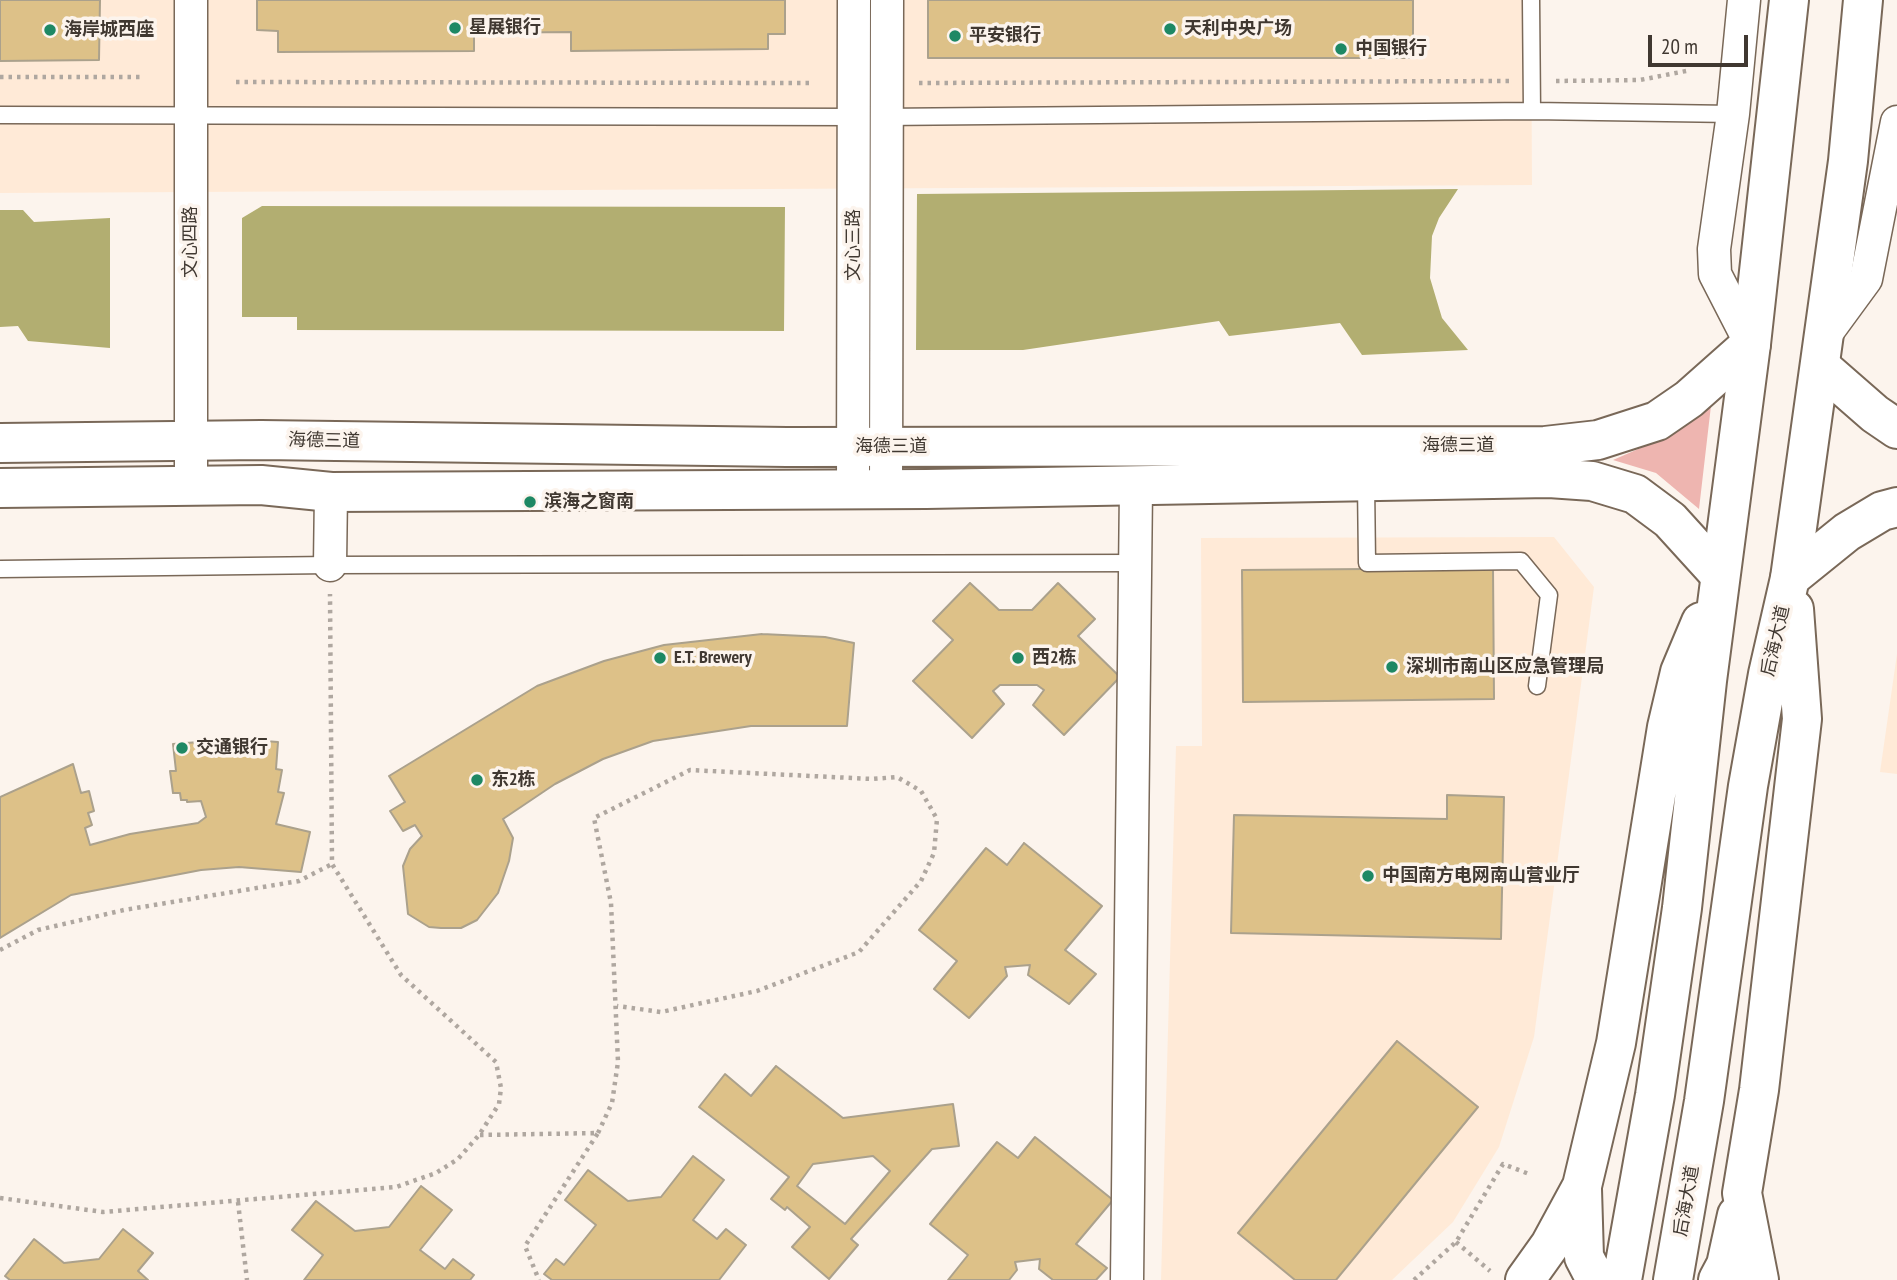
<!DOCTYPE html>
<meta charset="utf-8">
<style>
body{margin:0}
#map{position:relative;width:1897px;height:1280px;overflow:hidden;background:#fcf4ed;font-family:"PT Sans Narrow",sans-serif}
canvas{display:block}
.scale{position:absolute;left:1648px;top:35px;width:100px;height:32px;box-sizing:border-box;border:4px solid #403831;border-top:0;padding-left:9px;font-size:21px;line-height:24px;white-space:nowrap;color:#403831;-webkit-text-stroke:5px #fcf4ed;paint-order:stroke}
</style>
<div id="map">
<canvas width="1897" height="1280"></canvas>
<div class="scale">20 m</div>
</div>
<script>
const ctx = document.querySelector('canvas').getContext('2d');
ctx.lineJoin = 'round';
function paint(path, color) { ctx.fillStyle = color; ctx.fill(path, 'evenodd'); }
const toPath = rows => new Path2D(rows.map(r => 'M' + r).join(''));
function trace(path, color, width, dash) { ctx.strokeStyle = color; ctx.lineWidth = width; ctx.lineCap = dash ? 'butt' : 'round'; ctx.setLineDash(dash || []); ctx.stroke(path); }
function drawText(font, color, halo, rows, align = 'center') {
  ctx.font = font + ' "PT Sans Narrow","Noto Sans SC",sans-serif'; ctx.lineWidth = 7; ctx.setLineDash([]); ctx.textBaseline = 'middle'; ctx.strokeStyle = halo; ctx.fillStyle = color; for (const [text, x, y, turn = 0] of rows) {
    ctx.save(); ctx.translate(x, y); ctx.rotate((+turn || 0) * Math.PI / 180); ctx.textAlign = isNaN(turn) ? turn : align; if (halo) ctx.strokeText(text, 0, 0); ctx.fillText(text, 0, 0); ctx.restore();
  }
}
const built = toPath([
 [0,0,1531,0,1532,185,0,193],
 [1554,537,1594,587,1534,1037,1499,1147,1453,1222,1392,1280,1161,1280,1176,746,1202,746,1201,538],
 [1897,654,1897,774,1880,772]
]);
const green = toPath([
 [1712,397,1699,509,1656,473,1613,460,1668,436]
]);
const water = toPath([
 [1458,189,1439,218,1432,236,1430,278,1442,318,1468,350,1362,355,1340,323,1229,336,1219,321,1023,350,916,350,917,194],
 [262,206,785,207,784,331,297,330,297,317,242,317,242,218],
 [0,210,23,210,34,222,110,218,110,348,28,341,18,326,0,327]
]);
const building = toPath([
 [0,0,100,0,99,60,0,61,0,0],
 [257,0,785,0,785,34,768,34,768,49,571,51,571,32,474,33,474,51,278,52,278,31,257,30,257,0],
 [928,0,1413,0,1413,58,928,58,928,0],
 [1493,568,1494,699,1243,702,1242,570,1493,568],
 [970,583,999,610,1032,610,1058,583,1095,619,1078,636,1120,677,1064,735,1033,705,1044,690,1037,685,1000,685,993,691,1004,704,972,738,913,681,953,640,933,621,970,583],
 [762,634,825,637,854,643,847,726,751,726,653,741,603,759,555,784,503,819,513,838,509,861,498,893,477,920,461,928,441,928,429,927,408,914,403,866,410,849,422,836,415,825,403,831,390,811,405,802,389,776,537,686,604,661,664,645,762,634],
 [238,739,278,742,276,769,282,770,278,792,284,793,276,824,310,832,301,872,239,867,201,870,71,895,0,938,0,797,73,764,81,793,89,791,94,811,88,813,92,825,85,828,90,845,130,834,198,823,206,817,201,801,187,802,187,800,181,800,180,793,173,793,170,771,176,771,173,744,238,739],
 [1447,795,1504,797,1501,939,1231,933,1234,815,1447,819,1447,795],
 [1024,843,1102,906,1065,950,1096,974,1069,1004,1028,975,1030,965,1005,967,1007,976,969,1018,934,989,957,961,919,930,986,848,1007,865,1024,843],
 [1397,1041,1478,1107,1336,1280,1295,1280,1238,1233,1397,1041],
 [776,1066,843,1118,953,1104,959,1146,932,1149,851,1239,858,1245,829,1279,792,1247,810,1227,787,1207,785,1210,771,1199,789,1177,699,1107,725,1074,751,1096,776,1066],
 [873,1156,890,1171,845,1224,797,1186,813,1164,873,1156],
 [1035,1137,1113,1200,1076,1244,1107,1268,1096,1280,1053,1280,1039,1269,1040,1259,1015,1262,1017,1270,1009,1280,948,1280,968,1255,930,1224,997,1142,1018,1158,1035,1137],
 [693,1156,724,1180,693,1220,717,1239,726,1229,746,1245,719,1280,552,1280,544,1274,556,1259,564,1265,596,1225,565,1200,588,1170,628,1201,661,1197,693,1156],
 [421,1186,452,1210,420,1250,445,1269,453,1259,474,1275,470,1280,304,1280,323,1255,292,1230,316,1201,355,1231,389,1227,421,1186],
 [123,1229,153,1253,138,1271,148,1280,10,1280,5,1276,34,1239,64,1263,99,1259,123,1229]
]);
const path = toPath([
 [0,77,143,77],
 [1556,81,1640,80,1691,70],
 [236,82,813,83],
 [919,83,1509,81],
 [0,950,38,930,124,910,299,881,332,864],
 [598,1133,612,1103,618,1062,611,903,594,818,690,770,872,779,897,777,921,791,937,819,934,853,921,881,859,952,757,991,661,1012,617,1006],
 [480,1135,598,1133,525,1246,539,1280],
 [0,1198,103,1212,396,1187,436,1173,458,1159,479,1135,499,1104,501,1088,496,1062,401,975,332,864,330,594],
 [238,1202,247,1280],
 [1456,1242,1490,1271],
 [1414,1280,1456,1242,1503,1164,1529,1174]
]);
const lane = toPath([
 [1531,0,1532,111],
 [0,115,859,117],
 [881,117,1532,111,1733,114],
 [1366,483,1367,563,1521,561,1549,595,1537,686],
 [0,569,330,565,1136,563]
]);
const street = toPath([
 [1744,0,1733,114,1714,249,1715,274,1751,344],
 [1825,335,1866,279,1897,122],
 [191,485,191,0],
 [853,489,854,0],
 [886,489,887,0],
 [330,565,331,492],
 [1127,1280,1136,488]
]);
const secondary = toPath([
 [1820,366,1875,414,1897,429],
 [0,443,261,440,787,447,1545,446,1598,440,1657,421,1689,399,1751,344],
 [0,488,261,485,331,492,926,489,1549,478,1592,481,1635,494,1670,520,1720,575],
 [1790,578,1847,532,1882,511,1897,507]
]);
const primary = toPath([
 [1582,1189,1584,1257,1596,1280],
 [1525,1280,1550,1245,1582,1186,1616,1043,1667,727,1680,672,1701,622],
 [1622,1280,1655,1095,1682,908,1707,681,1751,344,1789,0],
 [1673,1280,1704,1101,1748,786,1768,674,1790,578,1848,161,1863,0],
 [1718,1280,1726,1265,1737,1215],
 [1759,1280,1742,1193,1759,1090,1802,719,1794,609]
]);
const markers = [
 [455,28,7,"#1e8864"],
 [1170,29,7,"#1e8864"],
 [50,30,7,"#1e8864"],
 [955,36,7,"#1e8864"],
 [1341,49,7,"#1e8864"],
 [530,502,7,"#1e8864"],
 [660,658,7,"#1e8864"],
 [1018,658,7,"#1e8864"],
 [1392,667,7,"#1e8864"],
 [182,748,7,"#1e8864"],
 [477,780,7,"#1e8864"],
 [1368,876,7,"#1e8864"]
];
const poiNames = [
 ["星展银行",469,28],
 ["天利中央广场",1184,29],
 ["海岸城西座",64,30],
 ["平安银行",969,36],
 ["中国银行",1355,49],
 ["滨海之窗南",544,502],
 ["E.T. Brewery",674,658],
 ["西2栋",1032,658],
 ["深圳市南山区应急管理局",1406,667],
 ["交通银行",196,748],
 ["东2栋",491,780],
 ["中国南方电网南山营业厅",1382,876]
];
const streetNames = [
 ["文心四路",191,242,-90],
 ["文心三路",854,245,-90],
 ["海德三道",324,441,1],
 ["海德三道",1458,446],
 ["海德三道",891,447],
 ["后海大道",1776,641,-77],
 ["后海大道",1687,1201,-80]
];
paint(built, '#ffead7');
paint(green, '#eeb5b0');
paint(water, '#b2ae71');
paint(building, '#ddc188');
trace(building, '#aba18c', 2);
trace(lane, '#796858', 19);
trace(street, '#796858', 35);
trace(secondary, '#796858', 42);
trace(primary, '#796858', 42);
trace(path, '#afa7a0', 4.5, [3.5, 5]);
trace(lane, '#fff', 16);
trace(street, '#fff', 32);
trace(secondary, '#fff', 38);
trace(primary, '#fff', 38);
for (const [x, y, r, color] of markers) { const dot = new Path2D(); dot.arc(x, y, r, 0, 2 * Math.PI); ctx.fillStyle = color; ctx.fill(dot); trace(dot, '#fcf4ed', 2.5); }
drawText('bold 18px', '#403831', '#fcf4ed', poiNames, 'left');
drawText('18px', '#403831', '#fcf4ed', streetNames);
</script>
